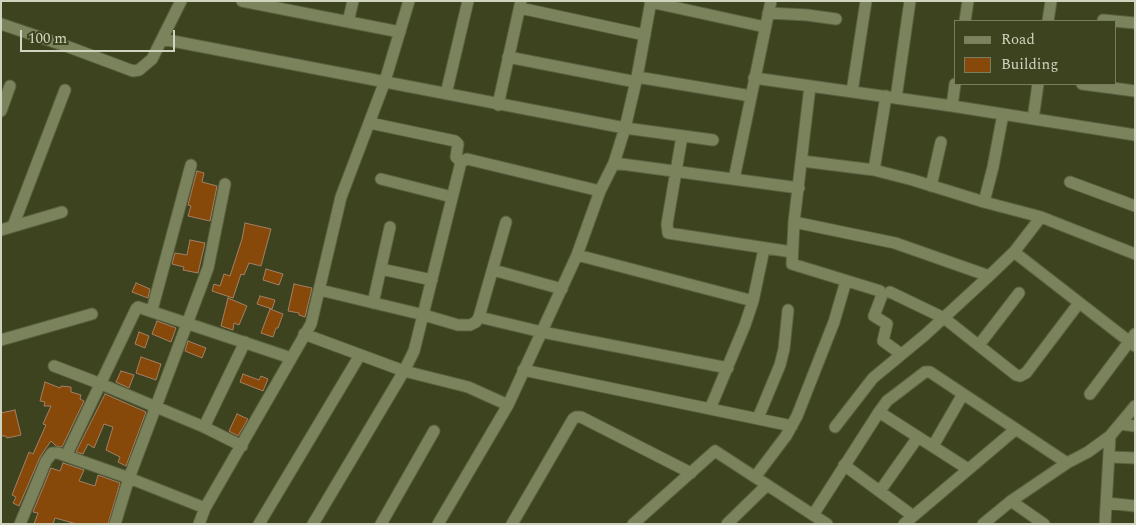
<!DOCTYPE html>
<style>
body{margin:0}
#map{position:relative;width:1136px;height:525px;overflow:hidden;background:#3c431e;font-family:Spectral,serif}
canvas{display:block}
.frame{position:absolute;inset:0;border:2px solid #cfd4bf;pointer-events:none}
.legend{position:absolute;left:954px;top:20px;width:162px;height:65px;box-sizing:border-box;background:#3c431e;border:1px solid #777d5e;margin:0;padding:6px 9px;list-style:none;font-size:15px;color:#cfd4bf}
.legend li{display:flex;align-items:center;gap:10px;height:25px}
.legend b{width:25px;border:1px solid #777d5e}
.scale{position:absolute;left:20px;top:30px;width:155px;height:22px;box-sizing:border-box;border:2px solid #cfd4bf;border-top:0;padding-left:6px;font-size:15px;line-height:18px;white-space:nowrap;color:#cfd4bf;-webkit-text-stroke:4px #3c431e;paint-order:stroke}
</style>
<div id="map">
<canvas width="1136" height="525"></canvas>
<div class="frame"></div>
<ul class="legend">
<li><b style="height:6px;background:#7b835c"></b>Road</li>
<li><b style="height:14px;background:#874909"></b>Building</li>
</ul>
<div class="scale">100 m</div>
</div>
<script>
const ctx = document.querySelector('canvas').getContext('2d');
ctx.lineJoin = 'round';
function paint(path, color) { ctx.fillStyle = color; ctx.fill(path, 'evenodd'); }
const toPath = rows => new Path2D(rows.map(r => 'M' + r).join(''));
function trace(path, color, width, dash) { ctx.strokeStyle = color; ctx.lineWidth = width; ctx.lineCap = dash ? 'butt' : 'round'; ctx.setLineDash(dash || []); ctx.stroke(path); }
const building = toPath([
 [197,171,204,173,202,182,217,186,210,221,188,216,191,206,188,205,197,171],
 [245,223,271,229,261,266,249,263,244,275,241,274,233,298,212,291,214,284,220,286,224,274,230,276,242,239,245,223],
 [190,240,205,243,198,273,183,270,184,267,172,264,175,253,187,255,190,240],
 [266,269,283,274,279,285,263,280,266,269],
 [136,283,150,289,148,298,132,292,136,283],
 [294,284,312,288,305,317,299,315,299,313,288,311,294,284],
 [260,296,275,300,272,309,257,304,260,296],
 [228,298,247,306,239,325,234,323,233,330,221,326,228,298],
 [270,309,283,314,278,328,276,328,273,337,261,333,270,309],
 [157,321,176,328,171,342,152,334,157,321],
 [139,332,149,336,145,348,135,344,139,332],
 [188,341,206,348,202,358,185,351,188,341],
 [141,357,161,364,156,380,136,373,141,357],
 [121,371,134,375,129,388,116,382,121,371],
 [243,374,259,380,261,376,268,379,263,391,240,382,243,374],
 [45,382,60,388,61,386,71,387,71,392,81,395,80,399,84,401,62,447,56,446,51,441,40,457,19,506,13,503,16,497,12,495,29,452,33,454,46,425,43,424,51,406,44,406,45,402,40,401,45,382],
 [105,394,146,412,126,466,118,462,120,457,106,450,113,427,104,424,94,448,88,444,83,454,76,452,105,394],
 [15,410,21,435,7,438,6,436,1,436,1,413,15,410],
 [237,414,248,419,238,436,229,431,237,414],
 [63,463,84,470,79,481,95,486,98,475,120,483,108,524,77,524,55,518,53,524,34,524,38,513,33,512,51,468,60,471,63,463]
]);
const minor = toPath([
 [242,1,400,32],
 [650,2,765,27],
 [520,8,645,35],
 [768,13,807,15,836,19],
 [1103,20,1135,23],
 [965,21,968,1],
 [1048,21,1051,1],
 [348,22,353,1],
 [1,24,66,46,133,71,139,70,152,59,181,1],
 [162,39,625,128,713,140],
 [508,57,636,82],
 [637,77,751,96],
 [754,78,952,106,1135,135],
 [1082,84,1135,91],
 [810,86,794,222,792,264,880,291,882,295,874,316,887,324,883,341,901,354],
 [852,92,866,1],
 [446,94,468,1],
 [896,98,910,1],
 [498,105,521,1],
 [952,106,955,84],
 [1,111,10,86],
 [1033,119,1038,84],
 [370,123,455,141,458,144,456,157,461,162],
 [682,136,667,224,668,233,792,252],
 [802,161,874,170,913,180,984,202,1041,217,1135,254],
 [614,163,799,188],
 [874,170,886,96],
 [381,179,452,197],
 [734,179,771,1],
 [1070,182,1135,206],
 [931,186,941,142],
 [984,202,993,167,1003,114],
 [794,222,895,243,989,276],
 [13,226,65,90],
 [1,230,62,212],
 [1014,252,1135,346],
 [577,255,753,301],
 [381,269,432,280],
 [493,270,562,289],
 [320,290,424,315,458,325,470,325,476,322,479,317,506,222],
 [890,292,944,318,1016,375,1020,376,1026,373,1079,303],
 [373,303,390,227],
 [152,310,191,165],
 [479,317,542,332,728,368],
 [304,334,404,371,468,387,508,405],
 [1,340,92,314],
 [979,345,1019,293],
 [54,366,101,384,204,427,242,446],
 [523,370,792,426],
 [1090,394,1135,334],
 [710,409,745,325,753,301,764,249],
 [879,412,968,469],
 [758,418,780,365,784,349,788,310],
 [1120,424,1135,426],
 [204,427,245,342],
 [835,427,873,378,925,335,989,276,1014,252,1041,217],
 [933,446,963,394],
 [66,456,136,309,138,307,291,358],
 [1109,457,1135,458],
 [844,465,913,516],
 [755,477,786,436,797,416,834,322,846,281],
 [880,491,918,437],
 [1011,501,1044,524],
 [1107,503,1135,506],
 [813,515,879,412,887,401,925,372,930,372,1067,463],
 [20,524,46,461,52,453,58,453,129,478,205,508],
 [115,524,129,478,208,268,225,184],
 [199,524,205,508,311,324,341,197,385,81,409,1],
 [259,524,360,355],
 [313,524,404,371,414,351,461,162,467,159,600,191],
 [381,524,434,431],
 [438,524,508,405,577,255,600,191,614,163,625,128,637,77,651,1],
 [512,524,573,419,576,417,581,417,691,473],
 [633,524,715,451,827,524],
 [727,524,767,485],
 [904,524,1016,429],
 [983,524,1011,501,1067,463,1088,452,1110,436,1135,406],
 [1105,524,1110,436]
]);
paint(building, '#874909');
trace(building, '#a38066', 1);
trace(minor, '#5a6040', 13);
trace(minor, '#7b835c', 11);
</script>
